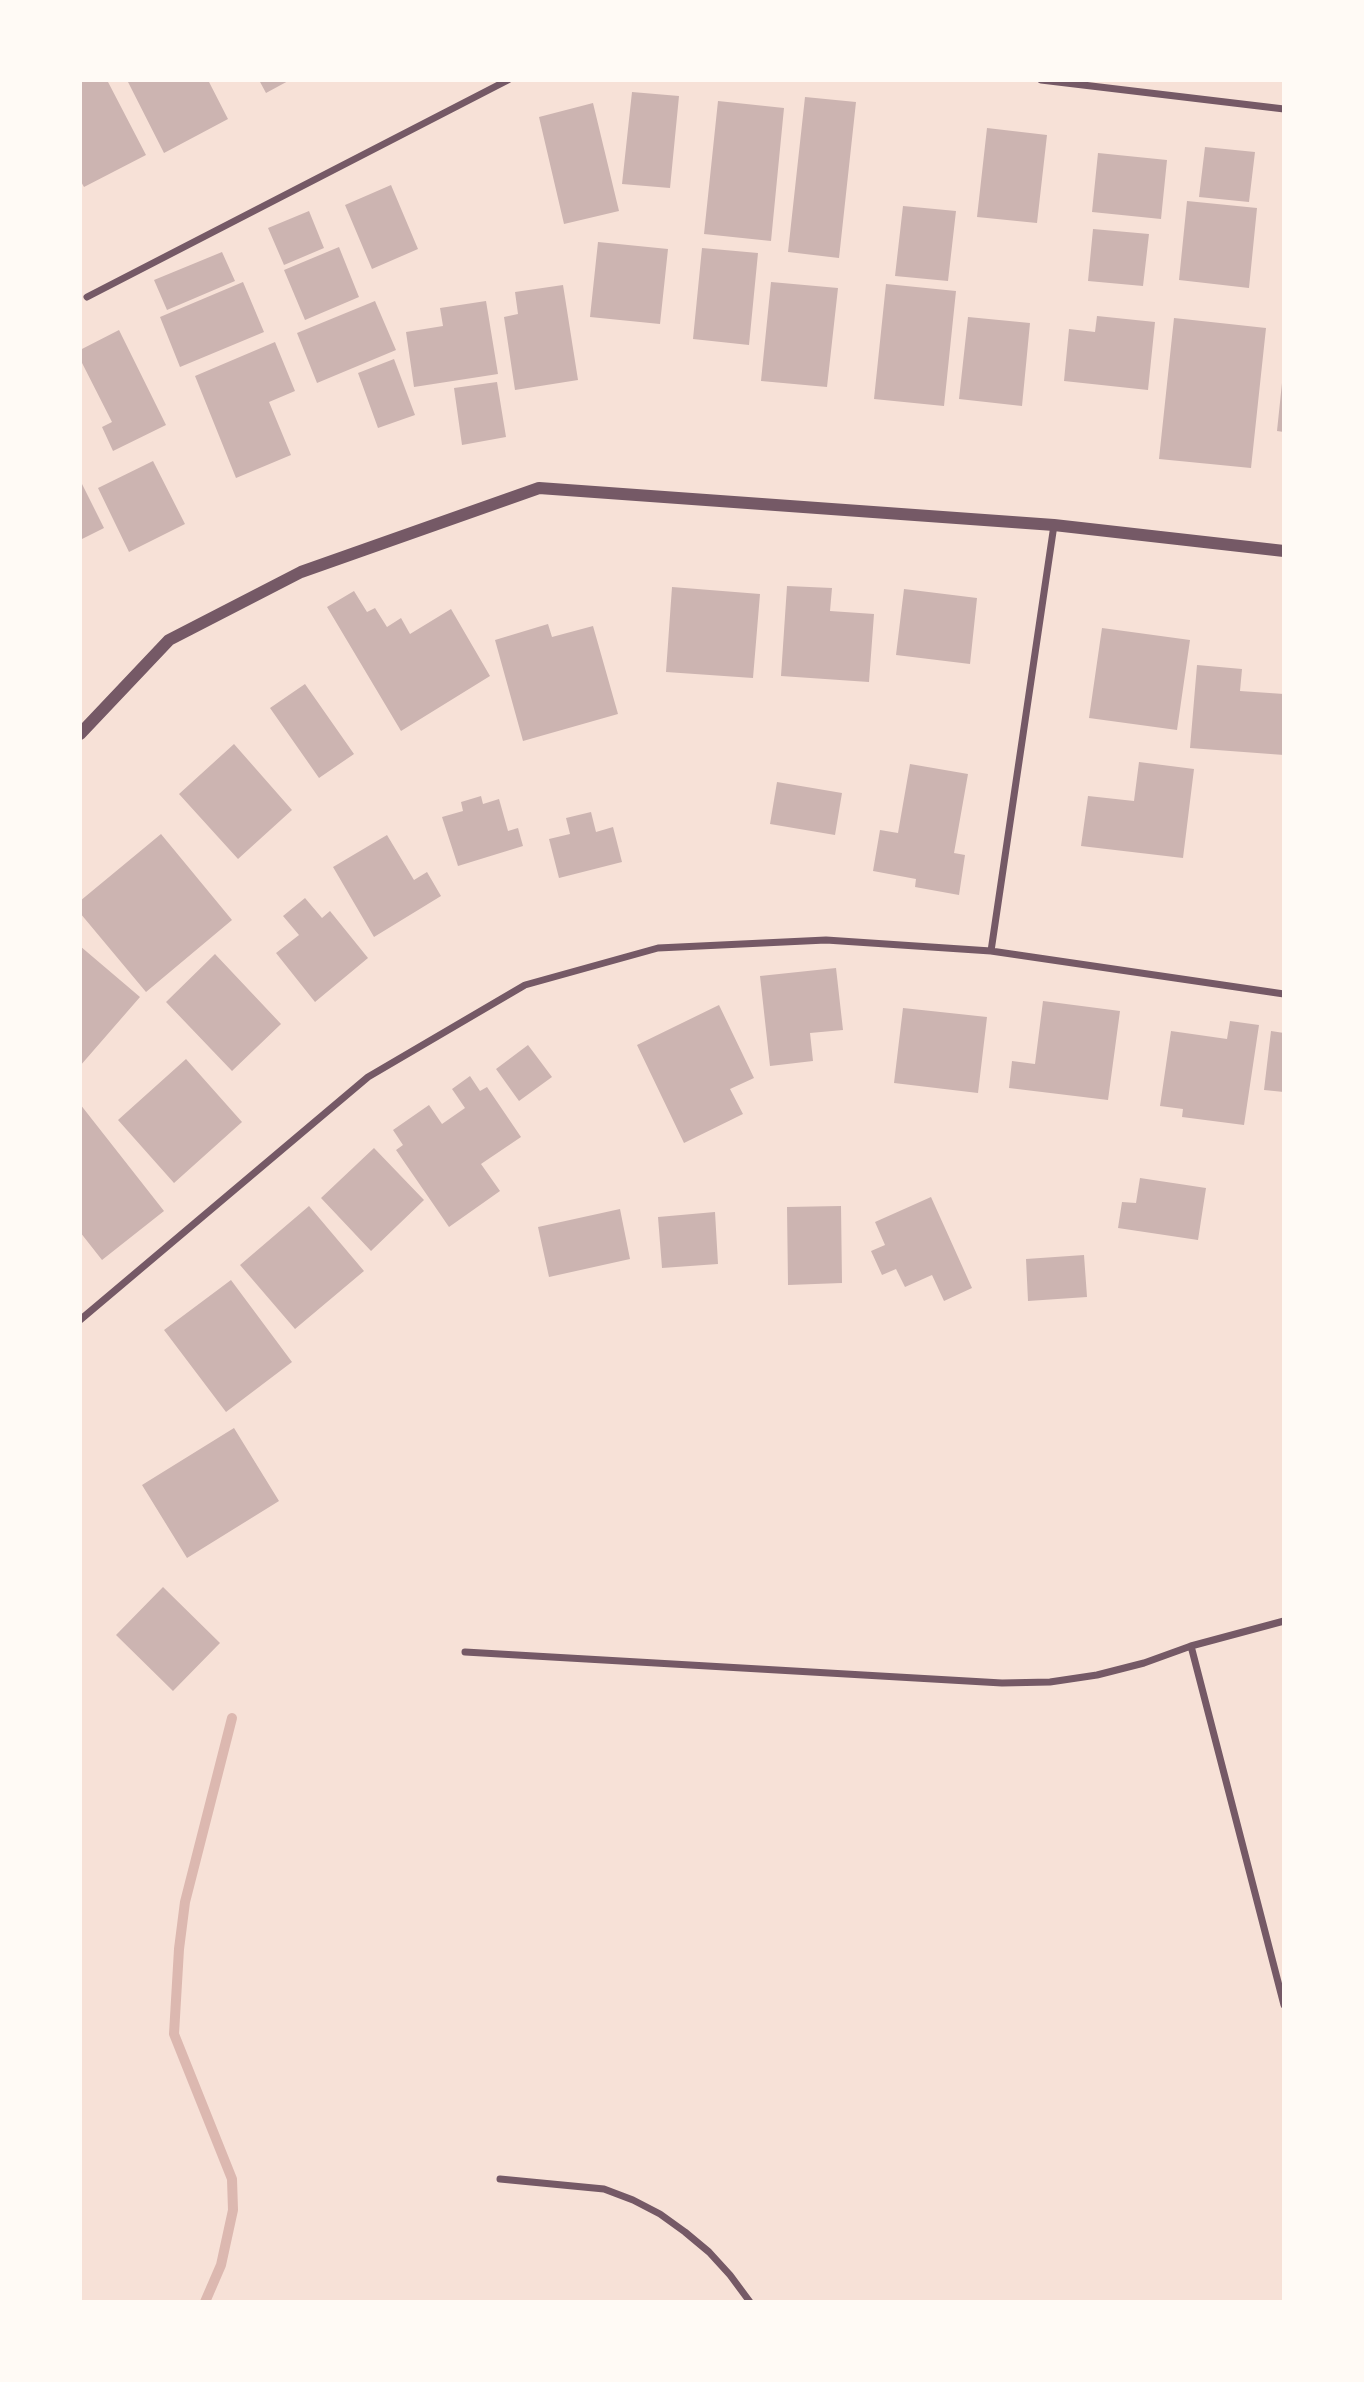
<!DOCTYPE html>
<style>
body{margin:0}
#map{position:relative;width:1364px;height:2382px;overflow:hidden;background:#f7e1d7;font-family:Raleway,sans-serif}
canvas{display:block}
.frame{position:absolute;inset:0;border:82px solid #fffaf5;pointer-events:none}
</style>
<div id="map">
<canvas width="1364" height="2382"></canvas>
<div class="frame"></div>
</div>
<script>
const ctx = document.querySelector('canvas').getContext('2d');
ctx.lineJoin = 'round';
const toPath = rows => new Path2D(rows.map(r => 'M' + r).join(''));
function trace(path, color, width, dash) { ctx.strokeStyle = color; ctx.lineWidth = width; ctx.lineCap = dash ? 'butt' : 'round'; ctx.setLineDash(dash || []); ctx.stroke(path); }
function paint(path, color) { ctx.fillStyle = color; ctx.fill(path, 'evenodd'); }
const stream = toPath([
 [205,2302,221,2265,233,2210,232,2179,174,2034,179,1949,185,1902,232,1718]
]);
const building = toPath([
 [80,80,107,80,146,155,84,187,80,180],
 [127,80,208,80,228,119,164,153],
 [259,80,290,80,266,93],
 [632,92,679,96,670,188,622,184],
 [805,97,856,102,839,258,788,252],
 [718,101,784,108,771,241,704,234],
 [593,103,619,211,564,224,539,117],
 [987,128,1047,135,1037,223,977,217],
 [1205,147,1255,152,1249,202,1199,197],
 [1098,153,1167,160,1161,219,1092,212],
 [391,185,418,249,372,269,345,205],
 [1187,201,1257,208,1249,288,1179,280],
 [903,206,956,211,948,281,895,276],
 [309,211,324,248,284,265,268,228],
 [1093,229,1149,234,1143,286,1088,281],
 [598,242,668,249,660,324,590,317],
 [339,247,359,297,305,320,284,270],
 [702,248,758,253,749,345,693,339],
 [222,252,235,281,167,310,154,280],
 [243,282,264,332,180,367,160,317],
 [771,282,838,288,827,387,761,381],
 [886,284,956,291,944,406,874,399],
 [563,285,578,380,515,390,504,317,518,314,515,292],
 [375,301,396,350,317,383,297,333],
 [486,301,498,374,414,387,406,332,443,326,440,308],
 [1097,316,1155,322,1148,390,1064,381,1069,329,1095,332],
 [968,317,1030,323,1022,406,959,399],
 [1174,318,1266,328,1251,468,1159,459],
 [119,330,166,425,113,451,102,427,112,422,80,359,80,350],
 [275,342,295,391,269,402,291,455,236,478,195,376],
 [394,359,415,415,378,428,358,373],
 [497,382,506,437,462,445,454,388],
 [1282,383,1284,383,1284,432,1277,431],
 [153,461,185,524,129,552,98,488],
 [80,480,104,528,80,540],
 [787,586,832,588,830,611,874,614,869,682,781,676],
 [672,587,760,594,753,678,666,672],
 [904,589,977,598,970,664,896,655],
 [354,591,367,612,375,608,387,627,401,618,410,634,451,609,490,676,401,731,327,607],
 [548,624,552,637,593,626,618,714,523,741,495,640],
 [1102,628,1190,640,1177,730,1089,718],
 [1197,665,1242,669,1240,691,1284,694,1284,755,1190,748],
 [305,684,354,754,319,778,270,708],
 [234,744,292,810,238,859,179,794],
 [1139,762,1194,769,1183,858,1081,846,1088,796,1134,801],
 [910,764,968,774,954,853,965,855,959,895,915,887,916,879,873,871,880,830,898,833],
 [777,782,842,793,835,835,770,824],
 [481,796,483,804,499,799,508,831,518,828,523,846,458,866,442,817,463,811,461,802],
 [591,812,596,832,613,827,622,862,559,878,549,839,570,834,566,818],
 [161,834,232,920,146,992,80,913,80,901],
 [387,835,414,880,427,872,441,896,374,937,333,867],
 [305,898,322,918,330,911,368,958,315,1002,276,953,299,935,283,916],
 [80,946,140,997,80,1066],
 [215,954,281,1024,232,1071,166,1002],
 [836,968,843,1030,810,1033,813,1061,770,1066,760,976],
 [1043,1001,1120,1011,1108,1100,1009,1088,1012,1061,1035,1064],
 [719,1005,754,1078,730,1089,743,1114,684,1143,637,1045],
 [903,1008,987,1017,978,1093,894,1083],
 [1230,1021,1259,1025,1244,1125,1182,1117,1183,1109,1160,1106,1171,1031,1227,1039],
 [1271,1031,1284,1033,1284,1092,1264,1090],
 [528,1045,552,1077,519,1101,496,1069],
 [186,1059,242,1122,174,1183,118,1120],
 [470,1076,480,1091,487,1087,521,1137,481,1164,500,1191,449,1227,396,1150,403,1145,393,1130,429,1105,442,1124,465,1108,452,1089],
 [80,1104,164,1211,102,1260,80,1232],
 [374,1148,424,1200,371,1251,321,1198],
 [1140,1178,1206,1188,1198,1240,1118,1228,1122,1202,1136,1203],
 [931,1197,972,1288,944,1301,932,1275,905,1287,896,1269,882,1275,871,1251,885,1245,875,1222],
 [309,1206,364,1271,295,1329,240,1265],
 [841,1206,842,1283,788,1285,787,1207],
 [620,1209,630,1259,549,1277,538,1227],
 [715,1212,718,1264,662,1268,658,1217],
 [1084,1255,1087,1297,1028,1301,1026,1259],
 [231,1280,292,1362,226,1412,164,1330],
 [234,1428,279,1501,187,1558,142,1485],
 [163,1587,220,1643,173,1691,116,1635]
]);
const minor = toPath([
 [1041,80,1284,109],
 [87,297,508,80],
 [991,951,1054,525],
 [80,1320,368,1077,525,985,658,948,826,940,991,951,1284,994],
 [1191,1646,1284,2005],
 [465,1652,1002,1683,1050,1682,1097,1675,1144,1663,1191,1646,1284,1621],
 [500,2179,604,2189,633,2200,660,2214,685,2232,709,2252,730,2275,750,2302]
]);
const tertiary = toPath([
 [80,734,169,640,301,572,539,488,1054,525,1284,551]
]);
trace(stream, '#dcb8b0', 10);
paint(building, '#ccb4b1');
trace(minor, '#755966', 7);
trace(tertiary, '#755966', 12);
</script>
